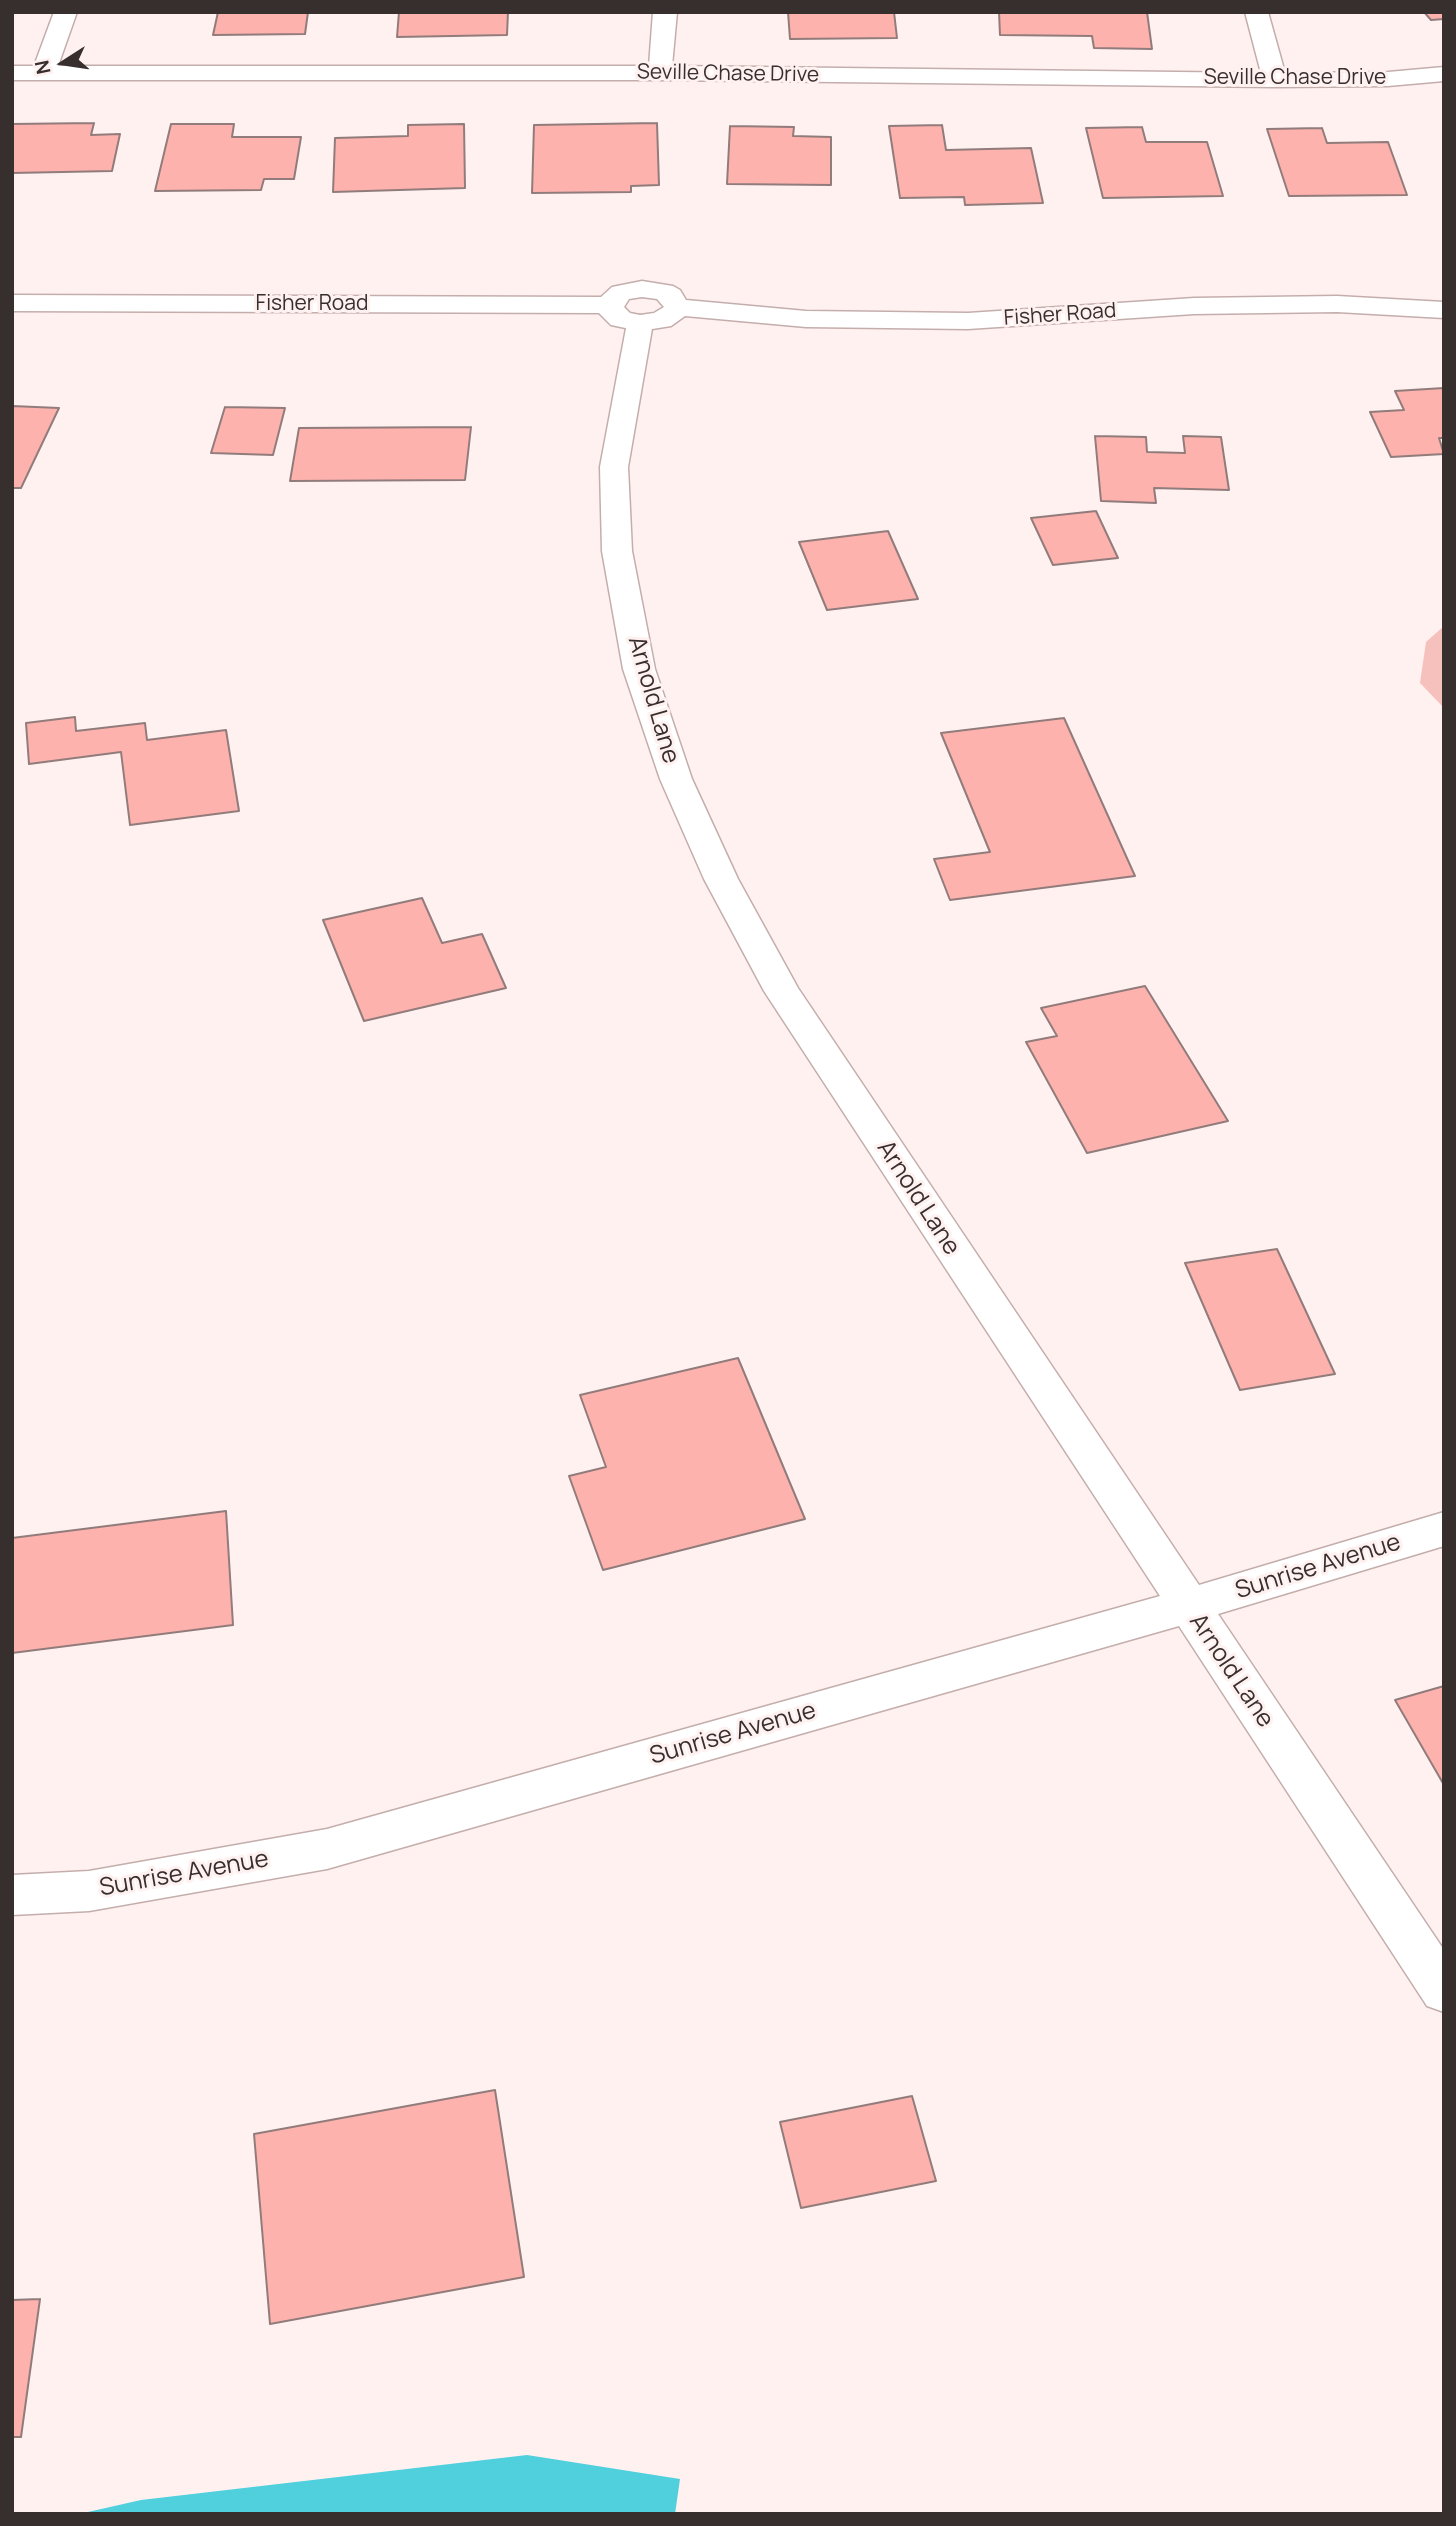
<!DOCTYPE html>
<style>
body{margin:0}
#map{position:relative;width:1456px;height:2526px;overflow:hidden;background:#fff1f0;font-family:Manrope,sans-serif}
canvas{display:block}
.frame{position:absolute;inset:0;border:14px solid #372e2e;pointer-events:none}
.north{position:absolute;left:28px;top:28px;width:70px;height:70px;-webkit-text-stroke:5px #fff1f0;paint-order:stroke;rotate:258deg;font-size:19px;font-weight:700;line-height:28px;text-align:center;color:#372e2e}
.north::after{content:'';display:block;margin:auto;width:24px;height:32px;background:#372e2e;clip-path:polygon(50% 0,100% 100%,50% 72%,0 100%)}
</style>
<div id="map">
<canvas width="1456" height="2526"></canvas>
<div class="frame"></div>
<div class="north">N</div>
</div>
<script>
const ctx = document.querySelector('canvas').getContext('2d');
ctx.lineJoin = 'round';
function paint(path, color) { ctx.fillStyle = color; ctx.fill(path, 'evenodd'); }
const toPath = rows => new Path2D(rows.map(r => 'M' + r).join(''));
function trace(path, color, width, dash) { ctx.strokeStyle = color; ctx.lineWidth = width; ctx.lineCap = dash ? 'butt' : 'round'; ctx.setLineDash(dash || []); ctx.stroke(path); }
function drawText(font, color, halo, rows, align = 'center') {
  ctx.font = font + ' Manrope,sans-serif'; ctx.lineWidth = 6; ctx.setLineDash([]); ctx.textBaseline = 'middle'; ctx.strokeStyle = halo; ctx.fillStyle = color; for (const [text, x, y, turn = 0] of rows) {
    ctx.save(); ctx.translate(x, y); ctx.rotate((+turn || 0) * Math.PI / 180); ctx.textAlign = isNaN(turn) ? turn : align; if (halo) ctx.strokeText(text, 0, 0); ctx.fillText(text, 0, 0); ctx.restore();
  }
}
const green = toPath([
 [1444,626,1444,708,1420,683,1426,642]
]);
const water = toPath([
 [527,2455,680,2479,675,2514,79,2514,141,2500]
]);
const building = toPath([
 [218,12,308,12,305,34,213,35,218,12],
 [399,12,508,12,507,35,397,37,399,12],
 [788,12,894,12,897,38,790,39,788,12],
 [999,12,1147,12,1152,49,1094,48,1092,36,1000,35,999,12],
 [1424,12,1444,12,1444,19,1431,20,1424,12],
 [94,123,91,135,120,134,112,171,12,173,12,124,94,123],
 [657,123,659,185,631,186,631,192,532,193,534,125,657,123],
 [171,124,234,124,232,137,301,137,294,179,264,179,261,190,155,191,171,124],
 [464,124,465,188,333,192,335,138,408,136,408,125,464,124],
 [942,125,946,150,1031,148,1043,203,965,205,964,197,900,198,889,126,942,125],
 [730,126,794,127,793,136,831,137,831,185,727,184,730,126],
 [1142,127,1146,142,1207,142,1223,196,1103,198,1086,128,1142,127],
 [1322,128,1327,143,1388,142,1407,195,1289,196,1267,129,1322,128],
 [1444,388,1444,438,1439,438,1444,454,1391,457,1370,412,1404,410,1395,391,1444,388],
 [12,406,59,408,21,488,12,488,12,406],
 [225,407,285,408,273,455,211,453,225,407],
 [471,427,465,480,290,481,299,428,471,427],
 [1095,436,1146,437,1147,452,1185,453,1183,436,1221,437,1229,490,1154,488,1156,503,1101,501,1095,436],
 [1096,511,1118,558,1053,565,1031,518,1096,511],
 [888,531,918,599,827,610,799,542,888,531],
 [75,717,76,731,145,723,147,740,226,730,239,811,130,825,121,752,29,764,26,723,75,717],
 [1064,718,1135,876,950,900,934,859,990,852,941,733,1064,718],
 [422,898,442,943,482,934,506,988,364,1021,323,920,422,898],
 [1145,986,1228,1121,1087,1153,1026,1042,1057,1036,1041,1008,1145,986],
 [1277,1249,1335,1374,1240,1390,1185,1263,1277,1249],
 [738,1358,805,1519,603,1570,569,1476,606,1467,580,1395,738,1358],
 [226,1511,233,1625,12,1653,12,1538,226,1511],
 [1444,1686,1444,1785,1395,1700,1444,1686],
 [495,2090,524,2277,270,2324,254,2134,495,2090],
 [912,2096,936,2181,801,2208,780,2122,912,2096],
 [40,2299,21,2437,12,2437,12,2300,40,2299]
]);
const minor = toPath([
 [54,12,77,12,58,66,649,66,653,12,677,12,672,66,1261,73,1245,12,1268,12,1285,73,1388,72,1444,67,1444,81,1388,86,1275,87,660,80,12,80,12,66,34,66,54,12],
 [640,315,650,317,653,323,628,467,632,551,655,669,692,779,738,879,798,988,1199,1585,1444,1512,1444,1546,1218,1614,1444,1950,1444,2012,1427,2006,1179,1626,327,1869,89,1911,12,1915,12,1875,89,1871,327,1829,1160,1596,764,991,704,879,660,779,623,669,602,551,600,467,627,323,630,317,640,315]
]);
const tertiary = toPath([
 [642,281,673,286,680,290,686,300,806,311,968,313,1194,298,1337,296,1444,302,1444,318,1337,312,1194,314,968,329,806,327,685,316,671,326,640,331,611,325,599,313,12,311,12,295,601,297,612,287,642,281],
 [642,297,657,299,664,307,654,313,640,315,630,313,624,307,629,299,642,297]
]);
const farStreetnames = [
 ["Seville Chase Drive",728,74,1],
 ["Seville Chase Drive",1295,78],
 ["Fisher Road",312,304],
 ["Fisher Road",1060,315,-4]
];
const streetNames = [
 ["Arnold Lane",653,700,74],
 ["Arnold Lane",918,1198,57],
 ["Sunrise Avenue",1318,1567,-17],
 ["Arnold Lane",1231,1671,56],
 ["Sunrise Avenue",733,1734,-16],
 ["Sunrise Avenue",184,1874,-10]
];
paint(green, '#f6c0bc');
paint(water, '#50d0dd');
paint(building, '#feb2ae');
trace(building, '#917c7b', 2);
trace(minor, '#c4aeac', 3);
trace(tertiary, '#c4aeac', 3);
paint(minor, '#fff');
paint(tertiary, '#fff');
drawText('21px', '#372e2e', '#fff1f0', farStreetnames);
drawText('24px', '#372e2e', '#fff1f0', streetNames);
</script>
